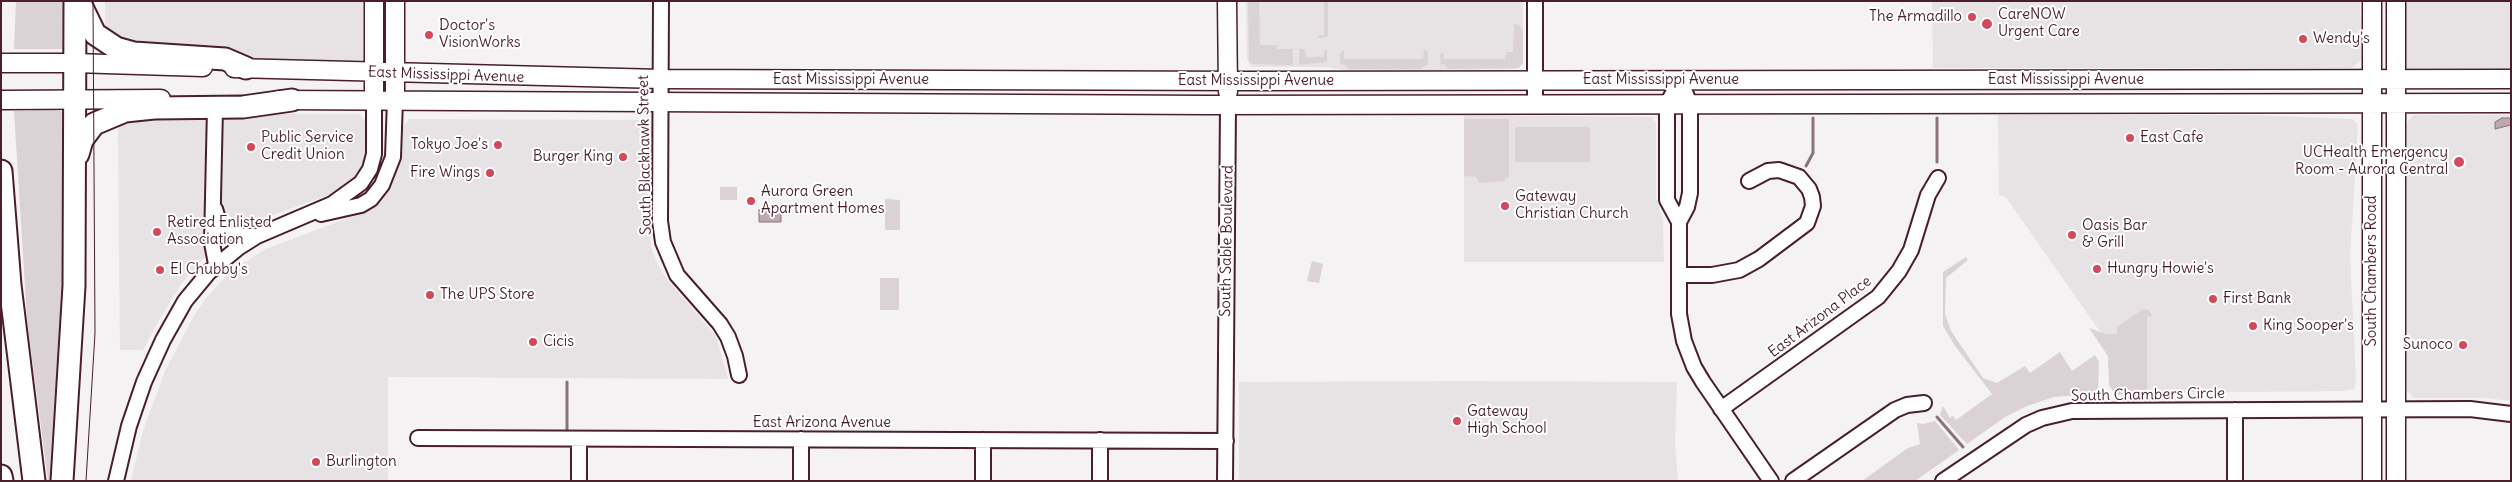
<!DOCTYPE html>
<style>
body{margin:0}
#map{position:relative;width:2512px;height:482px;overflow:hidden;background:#f4f2f2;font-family:Delius,sans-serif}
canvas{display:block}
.frame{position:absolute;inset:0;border:2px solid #4a1f2b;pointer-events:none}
</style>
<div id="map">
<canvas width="2512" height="482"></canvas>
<div class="frame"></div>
</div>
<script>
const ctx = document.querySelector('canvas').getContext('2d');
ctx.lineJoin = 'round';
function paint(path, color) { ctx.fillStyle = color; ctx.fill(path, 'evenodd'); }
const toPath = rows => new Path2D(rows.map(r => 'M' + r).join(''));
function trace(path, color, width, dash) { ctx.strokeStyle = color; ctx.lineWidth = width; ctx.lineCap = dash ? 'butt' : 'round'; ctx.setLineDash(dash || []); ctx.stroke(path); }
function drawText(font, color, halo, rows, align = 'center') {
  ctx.font = font + ' Delius,sans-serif'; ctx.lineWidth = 4; ctx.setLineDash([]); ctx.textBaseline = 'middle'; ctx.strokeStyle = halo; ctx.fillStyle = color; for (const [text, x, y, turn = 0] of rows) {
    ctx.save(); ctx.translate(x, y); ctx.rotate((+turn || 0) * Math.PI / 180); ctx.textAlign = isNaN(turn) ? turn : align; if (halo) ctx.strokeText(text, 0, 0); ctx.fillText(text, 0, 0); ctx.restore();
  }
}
const built = toPath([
 [105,1,365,1,367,63,157,61,105,36],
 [1246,1,1523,1,1523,63,1516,69,1349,71,1327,67,1253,67,1250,66,1247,58],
 [1932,1,2360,1,2361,60,2352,68,1933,68],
 [2404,1,2511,1,2511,70,2409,71,2404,65],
 [161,113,359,114,366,121,367,155,356,177,342,190,257,221,225,239,204,258,182,283,159,320,143,350,120,350,118,129,122,123,133,116],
 [1464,115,1652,117,1656,124,1656,197,1663,221,1664,262,1464,262],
 [1998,115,2253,115,2353,119,2358,125,2350,256,2356,380,2354,389,2342,391,2143,393,2005,196,1999,196],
 [2413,115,2511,115,2511,401,2485,398,2413,398,2407,390,2407,123],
 [409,119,640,120,646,123,649,132,651,247,657,263,666,278,716,336,728,379,388,377,388,481,131,481,143,431,165,371,195,314,206,298,232,270,266,249,351,217,377,204,387,193,393,181,401,158,403,127],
 [1464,381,1677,382,1675,442,1678,481,1239,481,1239,382]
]);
const green = toPath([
 [16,1,67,1,65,49,14,49],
 [1248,1,1259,1,1260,45,1277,45,1277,49,1293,49,1293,65,1252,64,1249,61],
 [1324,1,1328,1,1328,37,1319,38,1317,36,1324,35],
 [1514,24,1519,25,1523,31,1523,63,1519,68,1448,69,1444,64,1441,65,1440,55,1443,52,1444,59,1505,59,1506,52,1513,52],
 [1299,49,1305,49,1306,57,1324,57,1324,50,1327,50,1327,62,1299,65],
 [1344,50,1344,59,1423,59,1424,50,1426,50,1428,53,1428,64,1420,69,1349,69,1344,64,1340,65,1340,53],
 [53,110,61,111,64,114,66,231,56,481,48,481,27,319,14,111],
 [1464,119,1509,119,1509,178,1505,178,1505,181,1479,183,1476,177,1464,176],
 [1515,127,1590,127,1590,162,1515,162],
 [720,187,737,187,737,200,720,200],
 [885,199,900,200,900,230,885,230],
 [1966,257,1968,260,1946,278,1945,314,1951,331,1983,378,1997,383,2025,366,2030,373,2060,352,2072,371,2095,355,2099,362,2098,389,2092,394,2054,397,2027,406,2005,417,1967,444,1940,415,1943,406,1950,418,1953,416,1956,420,1992,394,1955,346,1943,326,1943,272],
 [1312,261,1323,264,1319,283,1307,281],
 [880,278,899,278,899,310,880,310],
 [2143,309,2149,310,2152,316,2147,317,2147,393,2115,395,2109,385,2108,356,2089,328,2106,334,2117,334,2117,327],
 [1935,421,1959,450,1915,481,1862,481,1908,448,1920,444,1917,423,1924,424]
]);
const water = toPath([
 [2502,118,2511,118,2511,125,2495,129,2495,122,2502,118],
 [759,210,781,210,781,222,759,222,759,210]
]);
const stream = toPath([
 [1937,162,1937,118],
 [1806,166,1813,153,1813,118],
 [567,382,567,429],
 [1937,417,1963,447]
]);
const minor = toPath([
 [661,1,660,221,663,242,677,275,720,324,728,337,735,356,739,375],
 [1535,1,1535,104],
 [1680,80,1690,104,1690,193,1687,207,1679,222,1679,314,1684,341,1694,367,1703,382,1771,481],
 [215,108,212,243,216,264],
 [215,209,219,222,228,231,243,236,256,236],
 [321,214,361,205,371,199,382,185,393,157,395,100],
 [1679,222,1667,200,1667,104,1680,80],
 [1679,275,1712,275,1739,270,1759,259,1807,223,1813,206,1812,197,1809,189,1799,177,1779,170,1768,171,1749,181],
 [1721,409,1878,297,1899,271,1911,250,1928,195,1938,178],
 [418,438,1226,441],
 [983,440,983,481],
 [1100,440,1100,481],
 [116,481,129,426,144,382,163,340,185,301,209,272,238,248,257,236,332,204,361,183,370,169,374,154,374,100],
 [579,481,579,439],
 [801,481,801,439],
 [1225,481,1228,105],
 [1793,481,1895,410,1907,405,1924,403],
 [1943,481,2026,425,2042,418,2072,411,2470,409,2511,414],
 [2235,481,2235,410]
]);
const major = toPath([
 [374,1,374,100],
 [1227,1,1228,92],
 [2396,1,2396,481],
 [1,63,74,63,203,67],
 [234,68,661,79,1248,81,2511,79],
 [1,100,161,99],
 [279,100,1209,105,2511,103],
 [395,100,395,1],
 [2372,481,2372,1]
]);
const highway = toPath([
 [79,1,95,34,116,48,134,53,225,59,246,68],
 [78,154,82,140,94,124,125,111,154,108,243,107,292,100],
 [1,171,10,285,34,481],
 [1,476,2,481],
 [62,481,74,286,75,1]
]);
const tram = toPath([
 [86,481,95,333,93,1]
]);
const markers = [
 [1972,17,5,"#d1495b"],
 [1987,24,6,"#d1495b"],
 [429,35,5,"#d1495b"],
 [2303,39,5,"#d1495b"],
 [2130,138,5,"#d1495b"],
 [498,145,5,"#d1495b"],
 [251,147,5,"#d1495b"],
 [623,157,5,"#d1495b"],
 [2459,162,6,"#d1495b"],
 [490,173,5,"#d1495b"],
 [751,201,5,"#d1495b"],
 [1505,206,5,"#d1495b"],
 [157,232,5,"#d1495b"],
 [2072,235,5,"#d1495b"],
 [2097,269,5,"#d1495b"],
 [160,270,5,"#d1495b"],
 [430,295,5,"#d1495b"],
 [2213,299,5,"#d1495b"],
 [2253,326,5,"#d1495b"],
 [533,342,5,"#d1495b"],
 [2463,345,5,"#d1495b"],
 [1457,421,5,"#d1495b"],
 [316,462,5,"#d1495b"]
];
const poiNames = [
 ["CareNOW",1998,15],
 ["Urgent Care",1998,32],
 ["The Armadillo",1962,17,"right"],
 ["Doctor's",439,26],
 ["VisionWorks",439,43],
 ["Wendy's",2313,39],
 ["Public Service",261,138],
 ["Credit Union",261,155],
 ["East Cafe",2140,138],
 ["Tokyo Joe's",488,145,"right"],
 ["UCHealth Emergency",2448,153,"right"],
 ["Room - Aurora Central",2448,170,"right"],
 ["Burger King",613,157,"right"],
 ["Fire Wings",480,173,"right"],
 ["Aurora Green",761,192],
 ["Apartment Homes",761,209],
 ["Gateway",1515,197],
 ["Christian Church",1515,214],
 ["Retired Enlisted",167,223],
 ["Association",167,240],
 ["Oasis Bar",2082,226],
 ["& Grill",2082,243],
 ["Hungry Howie's",2107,269],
 ["El Chubby's",170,270],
 ["The UPS Store",440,295],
 ["First Bank",2223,299],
 ["King Sooper's",2263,326],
 ["Cicis",543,342],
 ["Sunoco",2453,345,"right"],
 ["Gateway",1467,412],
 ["High School",1467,429],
 ["Burlington",326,462]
];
const streetNames = [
 ["East Mississippi Avenue",446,75,2],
 ["East Mississippi Avenue",851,80],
 ["East Mississippi Avenue",1661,80],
 ["East Mississippi Avenue",2066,80],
 ["East Mississippi Avenue",1256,81],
 ["South Blackhawk Street",645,155,-91],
 ["South Sable Boulevard",1227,241,-89],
 ["South Chambers Road",2372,271,-90],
 ["East Arizona Place",1820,317,-37],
 ["South Chambers Circle",2148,395,-1],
 ["East Arizona Avenue",822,423]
];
paint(built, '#e7e2e3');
paint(green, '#dbd2d5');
paint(water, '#baa9ae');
trace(water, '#8d727a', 1);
trace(stream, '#8d727a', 3);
trace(minor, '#4a1f2b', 18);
trace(major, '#4a1f2b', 21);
trace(highway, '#4a1f2b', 25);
trace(minor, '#fff', 14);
trace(major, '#fff', 18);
trace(highway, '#fff', 21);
trace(tram, '#4a1f2b', 1);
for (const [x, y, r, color] of markers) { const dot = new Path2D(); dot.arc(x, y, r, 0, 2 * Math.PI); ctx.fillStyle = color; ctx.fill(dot); trace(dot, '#fff', 2); }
drawText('15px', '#4a1f2b', '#fff', poiNames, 'left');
drawText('15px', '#4a1f2b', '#fff', streetNames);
</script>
